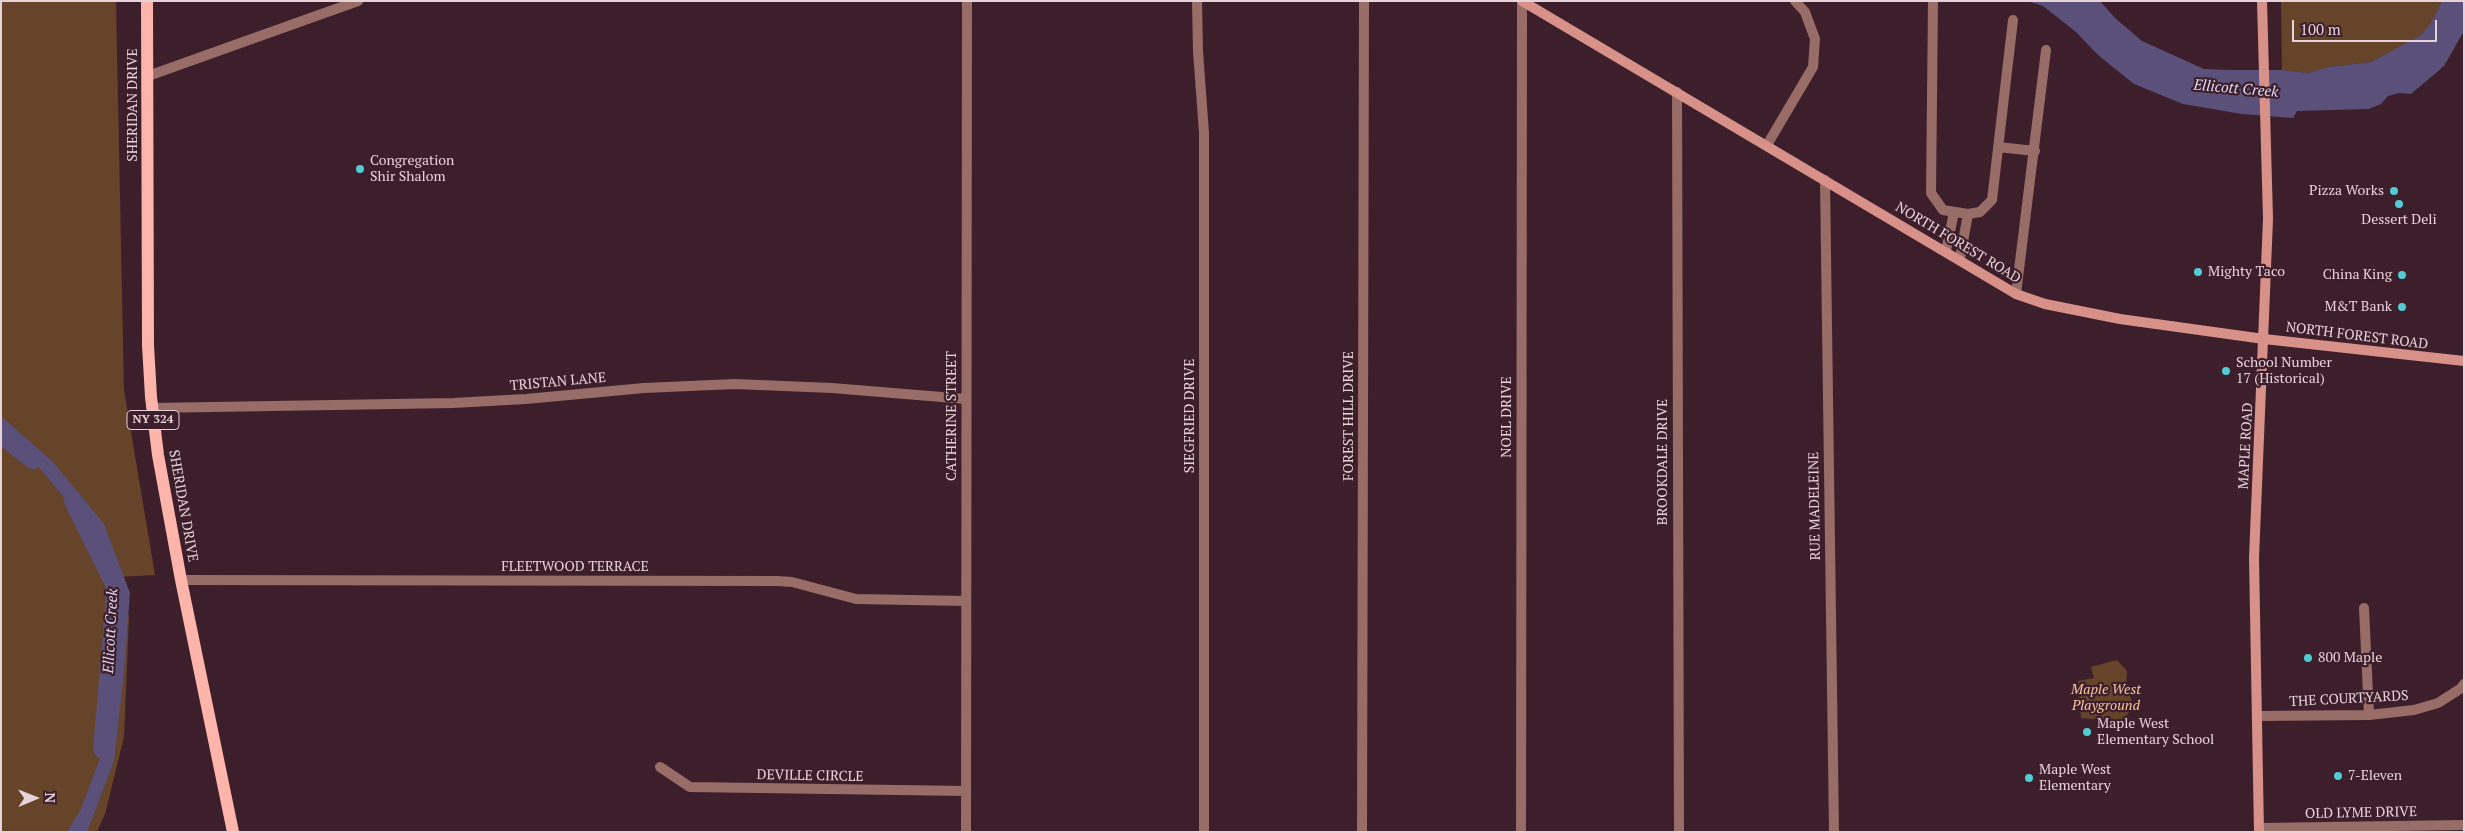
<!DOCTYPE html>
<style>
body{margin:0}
#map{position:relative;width:2465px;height:833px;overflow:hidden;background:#3d1f2b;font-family:"PT Serif",serif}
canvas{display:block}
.frame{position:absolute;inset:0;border:2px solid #e7d2d9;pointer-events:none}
.north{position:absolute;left:10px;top:773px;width:50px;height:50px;-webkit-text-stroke:4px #3d1f2b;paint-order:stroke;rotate:89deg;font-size:14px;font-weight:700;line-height:20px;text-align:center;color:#e7d2d9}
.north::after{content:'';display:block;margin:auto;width:18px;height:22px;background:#e7d2d9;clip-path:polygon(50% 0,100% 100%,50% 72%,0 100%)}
.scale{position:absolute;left:2292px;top:20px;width:145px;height:22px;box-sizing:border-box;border:2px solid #e7d2d9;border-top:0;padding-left:6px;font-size:15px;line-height:18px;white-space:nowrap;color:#e7d2d9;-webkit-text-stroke:4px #3d1f2b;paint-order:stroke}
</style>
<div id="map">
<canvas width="2465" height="833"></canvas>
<div class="frame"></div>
<div class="north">N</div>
<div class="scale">100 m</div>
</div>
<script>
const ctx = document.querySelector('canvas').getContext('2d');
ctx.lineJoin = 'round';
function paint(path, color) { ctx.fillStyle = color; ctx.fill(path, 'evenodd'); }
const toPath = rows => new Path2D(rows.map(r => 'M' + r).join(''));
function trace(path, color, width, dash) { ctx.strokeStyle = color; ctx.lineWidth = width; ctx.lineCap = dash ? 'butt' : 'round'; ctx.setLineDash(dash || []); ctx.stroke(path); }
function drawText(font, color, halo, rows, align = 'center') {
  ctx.font = font + ' "PT Serif",serif'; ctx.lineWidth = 4.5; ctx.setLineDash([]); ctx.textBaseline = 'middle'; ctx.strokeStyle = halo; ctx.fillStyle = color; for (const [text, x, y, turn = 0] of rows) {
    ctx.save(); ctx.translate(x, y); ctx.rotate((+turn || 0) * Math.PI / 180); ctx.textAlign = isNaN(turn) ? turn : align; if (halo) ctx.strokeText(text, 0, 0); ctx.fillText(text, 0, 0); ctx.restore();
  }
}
const green = toPath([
 [1,1,116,1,124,390,155,575,117,577,129,617,124,737,105,814,97,832,1,832],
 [2281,1,2442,1,2431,24,2421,35,2398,48,2371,62,2328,67,2308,73,2282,70],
 [2117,660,2127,671,2126,686,2134,707,2121,721,2081,718,2078,681,2094,678,2091,667]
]);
const water = toPath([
 [2028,1,2100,1,2115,18,2142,41,2204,69,2230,70,2282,70,2308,73,2328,67,2371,62,2421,35,2431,23,2442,1,2464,1,2464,31,2444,66,2411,94,2399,93,2388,96,2381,104,2369,109,2297,111,2293,118,2242,114,2183,104,2134,84,2098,55,2076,32,2043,6],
 [1,416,53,462,104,524,130,593,124,673,114,761,87,832,67,832,80,811,99,761,112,674,119,597,90,529,42,471,1,432]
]);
const river = toPath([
 [1,435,33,460],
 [73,501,116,588,102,749]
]);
const street = toPath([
 [1197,1,1198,51,1204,133,1204,832],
 [1933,1,1931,193,1943,210,1968,214,1980,212,1992,200,2013,20],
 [148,76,358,1],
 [1677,92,1679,832],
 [1767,145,1813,67,1815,39,1805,12,1795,1],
 [1998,147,2035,151],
 [1825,180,1834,832],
 [1946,251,1954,212],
 [1960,258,1968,214],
 [2016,294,2046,50],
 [152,408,453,403,526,399,644,388,735,384,832,388,966,399],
 [181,580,777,581,792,582,856,599,966,601],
 [2364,608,2369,715],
 [2258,716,2369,715,2414,710,2438,703,2460,689,2464,684],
 [660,767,690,787,966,791],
 [2259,828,2464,825],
 [966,832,967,1],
 [1362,832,1364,1],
 [1521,832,1522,2]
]);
const secondary = toPath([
 [1522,1,2016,294,2045,304,2120,319,2264,339,2464,361],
 [2259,832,2254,558,2268,219,2262,1]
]);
const primary = toPath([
 [147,1,148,345,151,397,158,455,181,580,233,832]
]);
const markers = [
 [360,169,5,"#51ccd3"],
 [2394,191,5,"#51ccd3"],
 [2399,204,5,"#51ccd3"],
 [2198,272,5,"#51ccd3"],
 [2402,275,5,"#51ccd3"],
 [2402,307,5,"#51ccd3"],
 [2226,371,5,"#51ccd3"],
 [2308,658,5,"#51ccd3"],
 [2087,732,5,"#51ccd3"],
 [2338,776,5,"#51ccd3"],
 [2029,778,5,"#51ccd3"]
];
const shields = [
 [153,420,52]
];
const shieldNames = [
 ["NY 324",153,420]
];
const streetNames = [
 ["SHERIDAN DRIVE",133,105,-90],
 ["NORTH FOREST ROAD",1958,243,31],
 ["NORTH FOREST ROAD",2357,336,7],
 ["TRISTAN LANE",558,382,-5],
 ["CATHERINE STREET",952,416,-90],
 ["SIEGFRIED DRIVE",1190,416,-90],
 ["FOREST HILL DRIVE",1349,416,-90],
 ["NOEL DRIVE",1507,417,-90],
 ["MAPLE ROAD",2246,446,-87],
 ["BROOKDALE DRIVE",1663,462,-90],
 ["SHERIDAN DRIVE",183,506,80],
 ["RUE MADELEINE",1815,506,-91],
 ["FLEETWOOD TERRACE",575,567],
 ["THE COURTYARDS",2349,699,-3],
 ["DEVILLE CIRCLE",810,776,1],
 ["OLD LYME DRIVE",2361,813,-1]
];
const poiNames = [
 ["Congregation",370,161],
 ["Shir Shalom",370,177],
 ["Pizza Works",2384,191,"right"],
 ["Dessert Deli",2399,220,"center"],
 ["Mighty Taco",2208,272],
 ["China King",2392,275,"right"],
 ["M&T Bank",2392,307,"right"],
 ["School Number",2236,363],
 ["17 (Historical)",2236,379],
 ["800 Maple",2318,658],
 ["Maple West",2097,724],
 ["Elementary School",2097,740],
 ["Maple West",2039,770],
 ["Elementary",2039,786],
 ["7-Eleven",2348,776]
];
const parkNames = [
 ["Maple West",2106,690],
 ["Playground",2106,706]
];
const waterNames = [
 ["Ellicott Creek",2236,89,5],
 ["Ellicott Creek",111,631,-87]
];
paint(green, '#65442a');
paint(water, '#5a507a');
trace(river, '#5a507a', 18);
trace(street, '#986c67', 10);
trace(secondary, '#d79189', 10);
trace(primary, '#fdb4ab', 12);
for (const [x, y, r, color] of markers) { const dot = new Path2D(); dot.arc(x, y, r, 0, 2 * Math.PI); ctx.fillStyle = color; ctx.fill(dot); trace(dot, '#3d1f2b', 2); }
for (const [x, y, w] of shields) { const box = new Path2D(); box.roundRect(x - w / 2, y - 9.5, w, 19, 4); ctx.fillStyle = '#3d1f2b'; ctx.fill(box); trace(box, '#e7d2d9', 1); }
drawText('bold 12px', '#e7d2d9', null, shieldNames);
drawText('14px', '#e7d2d9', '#3d1f2b', streetNames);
drawText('14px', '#e7d2d9', '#3d1f2b', poiNames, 'left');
drawText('italic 14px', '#f9c59f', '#3d1f2b', parkNames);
drawText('italic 15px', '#ded9f6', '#3d1f2b', waterNames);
</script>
